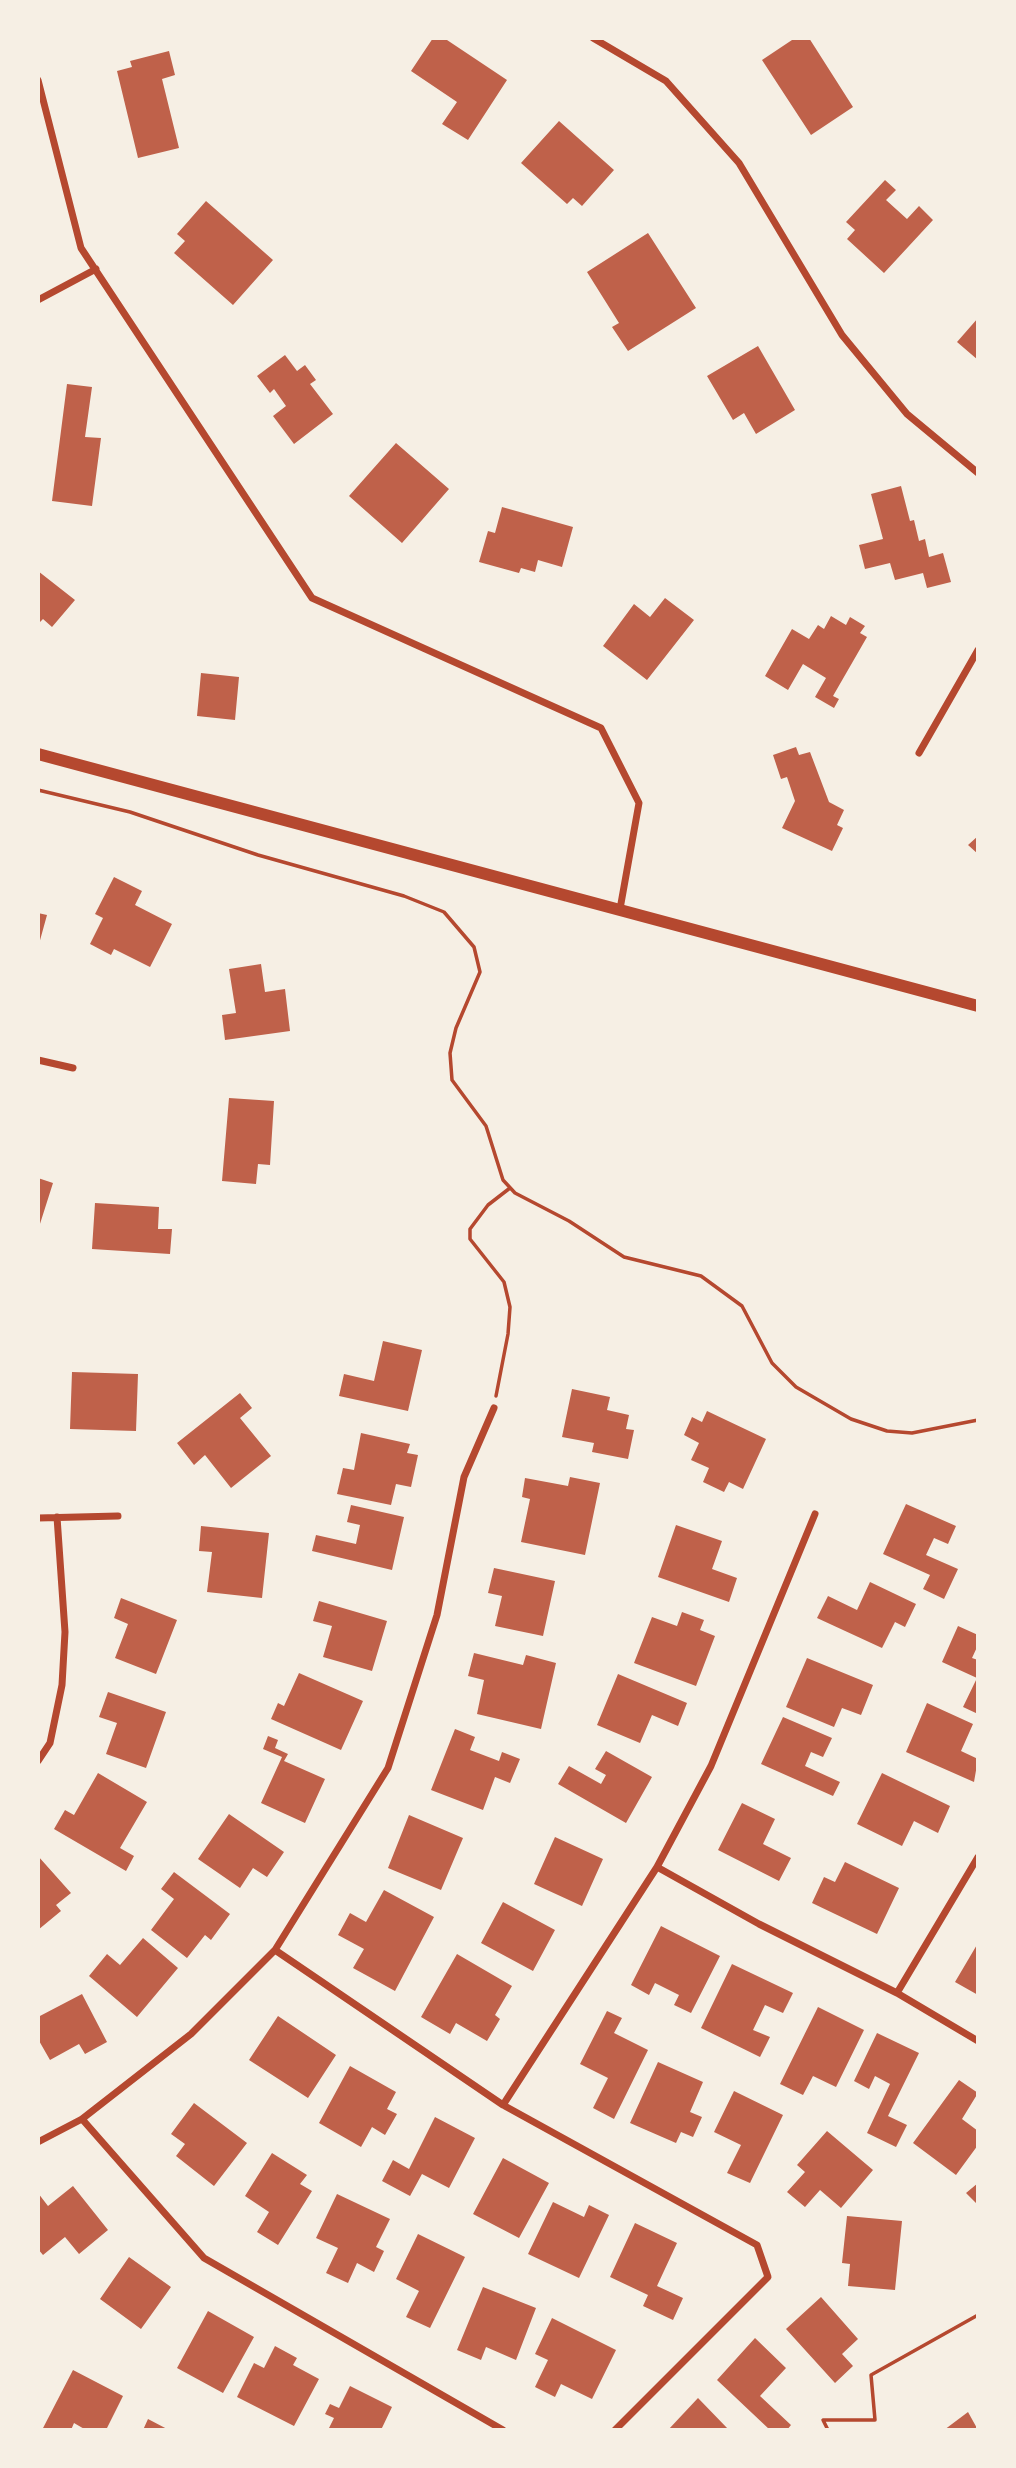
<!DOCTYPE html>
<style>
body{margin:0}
#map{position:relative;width:1016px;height:2468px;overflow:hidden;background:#f6efe4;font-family:"Alegreya Sans",sans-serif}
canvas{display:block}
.frame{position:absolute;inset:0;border:40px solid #f6efe4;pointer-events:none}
</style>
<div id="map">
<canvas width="1016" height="2468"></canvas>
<div class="frame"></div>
</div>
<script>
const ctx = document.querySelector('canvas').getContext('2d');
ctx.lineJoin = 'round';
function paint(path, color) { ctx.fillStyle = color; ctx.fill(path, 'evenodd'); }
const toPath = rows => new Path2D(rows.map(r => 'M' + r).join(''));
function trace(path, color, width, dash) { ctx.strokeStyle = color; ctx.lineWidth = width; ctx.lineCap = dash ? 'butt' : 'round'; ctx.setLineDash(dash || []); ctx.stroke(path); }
const building = toPath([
 [433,38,444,38,507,80,468,140,442,124,457,102,411,71],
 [795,38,809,38,853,107,811,135,762,60],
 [169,51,175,75,162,79,179,148,138,158,117,71,132,67,130,61],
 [559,121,614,170,582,206,573,198,567,204,521,163],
 [885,180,896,190,886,200,907,219,919,206,933,220,884,273,847,239,855,230,846,222],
 [206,201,273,260,233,305,174,253,185,241,177,234],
 [648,233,696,308,628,351,612,327,619,323,587,272],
 [978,318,978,360,957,342],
 [758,346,795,410,756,434,744,413,733,420,707,376],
 [285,355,297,371,305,365,316,380,310,384,333,414,294,444,273,416,286,406,274,389,270,393,257,376],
 [67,384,92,387,85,437,101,438,92,506,52,501],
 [396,443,449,489,402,543,349,496],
 [901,486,910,521,914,520,919,541,925,539,929,557,943,553,951,582,927,588,923,573,895,580,890,563,865,569,859,545,883,539,871,494],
 [502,507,573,527,562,567,538,560,535,572,521,568,519,573,479,562,488,531,495,533],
 [38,571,75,600,52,627,43,619,38,624],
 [665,598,694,620,647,680,603,646,634,604,650,617],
 [831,616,846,625,850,617,865,626,860,633,867,637,833,696,839,699,834,708,815,697,826,678,803,664,788,690,765,676,792,629,809,639,818,625,824,629],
 [201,673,239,677,235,720,197,716],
 [796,747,799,755,810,752,829,802,844,810,837,825,843,828,832,851,782,828,795,801,787,777,781,779,773,755],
 [978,836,978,854,968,845],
 [114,877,142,891,135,905,172,924,150,967,114,949,111,955,90,944,103,918,95,914],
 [38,913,47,915,39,944,38,944],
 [261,964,265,992,285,989,290,1031,225,1040,222,1015,236,1013,229,969],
 [229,1098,274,1101,270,1165,258,1164,256,1184,222,1181],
 [38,1178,53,1183,39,1227,38,1227],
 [95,1203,159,1207,158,1229,172,1229,170,1254,92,1249],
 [383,1341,422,1350,408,1411,339,1396,344,1374,374,1381],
 [72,1372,138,1374,136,1431,70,1429],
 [572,1389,610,1397,607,1410,629,1415,626,1429,634,1430,628,1459,592,1452,594,1443,562,1437],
 [240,1393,252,1408,240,1418,271,1456,231,1488,205,1455,194,1465,177,1443],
 [707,1411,766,1439,743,1489,729,1482,724,1492,703,1482,709,1468,691,1460,699,1443,684,1435,692,1417,702,1422],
 [361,1433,410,1444,407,1453,418,1455,411,1487,396,1484,391,1505,337,1494,343,1468,354,1470],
 [570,1477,600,1483,585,1555,521,1542,530,1499,522,1497,525,1478,568,1486],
 [906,1504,956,1526,948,1544,934,1538,926,1555,958,1569,944,1599,923,1589,930,1575,883,1554],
 [351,1505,404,1517,392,1570,312,1551,316,1535,356,1544,360,1525,347,1522],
 [676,1525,722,1541,712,1569,737,1578,729,1602,658,1577],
 [201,1526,269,1533,262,1598,207,1592,212,1552,199,1551],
 [494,1568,555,1581,543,1636,495,1626,502,1596,488,1593],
 [870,1582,916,1604,905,1627,895,1622,882,1648,817,1618,828,1596,857,1610],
 [121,1598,177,1620,156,1674,115,1658,128,1624,114,1618],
 [319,1601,387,1621,372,1671,323,1657,332,1626,313,1621],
 [682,1612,704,1620,700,1630,715,1636,696,1686,634,1663,652,1617,677,1626],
 [958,1626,978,1635,978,1645,972,1658,978,1660,978,1714,963,1707,977,1678,942,1662],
 [474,1653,523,1665,526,1655,556,1663,541,1729,477,1714,484,1680,468,1676],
 [807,1658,873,1685,861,1715,842,1708,834,1727,786,1707],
 [299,1673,363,1701,341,1750,271,1719,278,1703,284,1706],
 [618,1674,687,1703,678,1726,652,1715,640,1743,597,1725],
 [108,1692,166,1712,146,1768,106,1754,117,1723,99,1717],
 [927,1703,973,1724,961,1751,978,1759,974,1782,906,1752],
 [783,1717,832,1738,823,1757,811,1752,805,1766,840,1782,833,1796,761,1764],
 [455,1729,475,1737,470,1750,499,1761,502,1752,520,1759,510,1783,495,1777,483,1810,431,1790],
 [268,1736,278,1740,275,1748,288,1754,284,1761,325,1779,305,1823,261,1803,282,1757,263,1749],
 [606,1751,652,1777,626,1823,558,1784,569,1766,601,1784,606,1775,595,1769],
 [98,1773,147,1802,120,1848,134,1856,126,1871,54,1829,65,1810,74,1815],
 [882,1773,950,1806,938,1833,914,1821,902,1846,857,1824],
 [742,1803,775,1819,763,1844,791,1858,779,1881,718,1850],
 [229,1814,284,1852,267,1877,253,1868,240,1888,198,1859],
 [409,1815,463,1838,441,1890,388,1868],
 [555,1837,603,1859,582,1906,534,1884],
 [38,1856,71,1893,56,1905,61,1911,38,1930],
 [845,1862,899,1888,877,1934,812,1903,824,1877,835,1882],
 [174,1872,230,1914,211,1940,205,1935,187,1958,151,1930,174,1899,161,1889],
 [384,1890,434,1917,395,1991,353,1968,364,1949,338,1935,350,1913,366,1922],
 [503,1902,555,1930,533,1971,481,1943],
 [661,1926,720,1956,691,2013,674,2005,679,1995,655,1983,649,1995,631,1985],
 [143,1938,178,1968,137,2017,89,1976,107,1954,120,1965],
 [978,1943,978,1995,955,1982],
 [457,1954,512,1986,495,2015,500,2019,487,2041,456,2023,450,2034,421,2017],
 [732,1964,793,1993,783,2013,765,2005,753,2030,770,2037,760,2057,701,2028],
 [82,1994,107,2042,85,2054,79,2044,50,2060,38,2039,38,2017],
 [818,2007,864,2030,836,2087,813,2076,803,2095,780,2084],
 [607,2011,622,2018,614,2033,648,2050,614,2119,593,2108,608,2078,580,2064],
 [278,2016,336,2055,308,2098,249,2060],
 [877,2033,919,2053,888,2116,907,2125,896,2147,867,2133,890,2084,875,2076,869,2089,854,2081],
 [658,2062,703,2082,690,2112,702,2117,693,2137,681,2132,676,2143,630,2123],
 [350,2066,396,2092,387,2109,397,2114,385,2135,372,2127,361,2147,319,2123],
 [959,2080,978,2093,962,2119,978,2131,978,2145,956,2175,913,2143],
 [734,2091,783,2115,750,2183,727,2173,741,2145,714,2132],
 [194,2103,247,2143,214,2186,176,2156,185,2144,171,2134],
 [435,2117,475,2138,449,2188,422,2174,410,2196,382,2181,393,2160,409,2169],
 [827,2131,873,2170,841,2208,820,2190,805,2207,787,2192,805,2172,797,2165],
 [272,2153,307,2175,300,2184,312,2191,278,2245,257,2232,269,2212,245,2196],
 [503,2158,549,2183,519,2238,473,2214],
 [978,2183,978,2205,966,2193],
 [73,2186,108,2230,79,2254,65,2237,43,2255,38,2249,38,2193,48,2206],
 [337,2194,390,2219,376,2247,384,2251,374,2272,357,2263,348,2283,326,2273,338,2248,316,2238],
 [553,2202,584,2217,589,2205,609,2215,579,2278,528,2254],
 [847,2216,902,2221,895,2290,848,2286,850,2264,842,2263],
 [635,2223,677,2243,657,2286,683,2298,673,2320,643,2306,648,2295,610,2277],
 [418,2234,465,2257,430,2328,406,2317,419,2291,396,2279],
 [129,2257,171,2287,141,2329,100,2299],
 [483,2287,536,2308,516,2360,486,2347,481,2360,457,2350],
 [821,2297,858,2339,842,2354,853,2366,835,2383,786,2329],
 [208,2311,254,2337,223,2393,177,2368],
 [552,2318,616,2350,592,2399,561,2384,555,2397,535,2387,548,2360,535,2354],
 [755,2338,786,2368,760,2396,791,2425,787,2430,770,2430,717,2380],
 [275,2346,297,2358,293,2365,319,2379,294,2426,237,2397,254,2363,264,2368],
 [73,2370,123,2396,106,2430,86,2430,74,2423,71,2430,42,2430],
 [350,2386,392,2407,381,2430,328,2430,334,2418,325,2414,330,2404,339,2408],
 [698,2398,729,2430,668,2430],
 [968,2412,978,2430,944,2430],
 [148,2419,169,2430,143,2430]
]);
const path = toPath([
 [38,790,130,812,258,855,404,896,444,912,474,947,480,972,456,1028,450,1053,452,1080,486,1126,503,1180,515,1193,569,1221,624,1257,701,1276,742,1306,772,1363,796,1387,851,1419,887,1431,912,1433,978,1420],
 [496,1396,508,1334,510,1307,504,1282,470,1239,470,1229,488,1205,510,1188],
 [828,2430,823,2420,875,2420,871,2375,978,2315]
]);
const minor = toPath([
 [593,38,666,81,739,163,842,335,907,414,978,473],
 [38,80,81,248,312,598,601,728,639,803,620,909],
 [38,300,96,269],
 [919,753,978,650],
 [38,1060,73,1068],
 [38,1518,118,1516],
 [38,1761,50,1743,62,1685,65,1632,57,1517],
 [657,1867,759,1924,897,1993,978,2041],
 [275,1950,503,2105,757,2245,768,2277,615,2430],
 [897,1993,978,1857],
 [503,2105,657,1867,711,1766,815,1514],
 [82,2119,204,2258,503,2430],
 [38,2142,82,2119,191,2034,275,1950,388,1768,437,1615,464,1477,494,1408]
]);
const tertiary = toPath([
 [38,754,978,1006]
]);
paint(building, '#bf614a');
trace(path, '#b5482f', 3.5);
trace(minor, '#b5482f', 7);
trace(tertiary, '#b5482f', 12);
</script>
